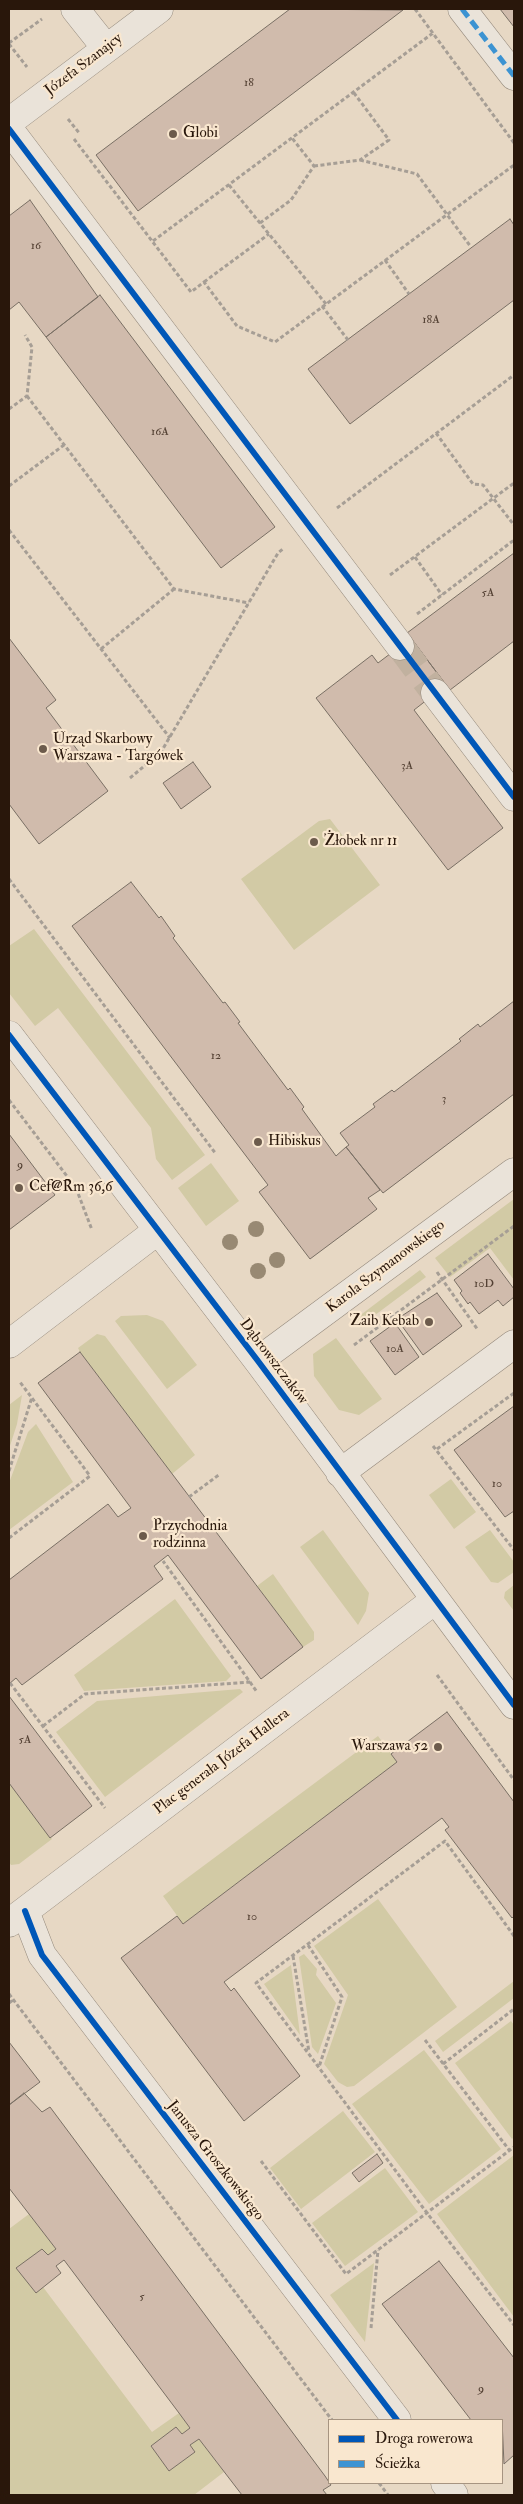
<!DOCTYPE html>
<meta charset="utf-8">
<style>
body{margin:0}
#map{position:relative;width:523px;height:2504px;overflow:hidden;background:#e7d8c4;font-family:"IM FELL Double Pica",serif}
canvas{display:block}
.frame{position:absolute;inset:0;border:10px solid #29170b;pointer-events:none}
.legend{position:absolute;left:328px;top:2419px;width:175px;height:65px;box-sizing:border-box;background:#f9e7cf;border:1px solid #a69481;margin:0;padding:6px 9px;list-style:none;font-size:15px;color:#29170b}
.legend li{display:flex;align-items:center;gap:10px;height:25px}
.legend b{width:25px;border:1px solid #a69481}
</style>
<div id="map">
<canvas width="523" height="2504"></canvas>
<div class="frame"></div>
<ul class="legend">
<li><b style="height:6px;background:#0057b8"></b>Droga rowerowa</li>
<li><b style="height:6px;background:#3c93d2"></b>Ścieżka</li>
</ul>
</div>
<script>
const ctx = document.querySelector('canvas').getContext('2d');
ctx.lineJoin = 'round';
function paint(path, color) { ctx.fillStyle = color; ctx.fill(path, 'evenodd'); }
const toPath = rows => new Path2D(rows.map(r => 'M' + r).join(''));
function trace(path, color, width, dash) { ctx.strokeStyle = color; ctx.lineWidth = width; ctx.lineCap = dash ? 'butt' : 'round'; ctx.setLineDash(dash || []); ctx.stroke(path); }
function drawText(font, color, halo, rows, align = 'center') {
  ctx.font = font + ' "IM FELL Double Pica",serif'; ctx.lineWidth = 4.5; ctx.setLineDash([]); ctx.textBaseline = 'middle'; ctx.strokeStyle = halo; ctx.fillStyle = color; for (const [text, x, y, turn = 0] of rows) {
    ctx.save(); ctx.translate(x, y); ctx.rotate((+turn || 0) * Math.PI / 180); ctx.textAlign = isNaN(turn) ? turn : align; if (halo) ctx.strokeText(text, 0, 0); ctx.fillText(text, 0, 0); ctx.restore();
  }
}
const green = toPath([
 [330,819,380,885,294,950,241,879,319,821],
 [34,929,205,1155,172,1180,156,1159,151,1128,58,1008,35,1026,9,993,9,946],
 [211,1163,239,1201,206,1226,178,1188],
 [514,1199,514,1280,490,1248,450,1277,435,1258],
 [420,1270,426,1277,359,1327,354,1320],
 [147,1315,163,1321,197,1365,167,1389,115,1321,121,1316],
 [97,1334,105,1336,195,1455,172,1474,80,1352,78,1348],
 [336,1338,382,1399,359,1415,339,1410,314,1376,313,1354],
 [22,1395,17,1424,9,1449,9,1405],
 [36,1424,73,1482,9,1530,9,1483,28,1432],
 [451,1479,476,1512,454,1529,429,1495],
 [323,1530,369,1593,366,1611,358,1625,300,1547],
 [490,1530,514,1562,514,1572,498,1583,491,1582,465,1547],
 [273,1574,314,1632,314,1640,303,1647,257,1586],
 [514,1585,514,1611,504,1598,505,1592],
 [175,1599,231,1676,226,1681,84,1691,74,1675],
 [240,1689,243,1692,105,1797,56,1732,97,1701],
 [378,1736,397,1762,183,1924,163,1896],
 [9,1783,52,1839,19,1864,11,1865,9,1862],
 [378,1899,457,2007,354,2086,347,2087,338,2082,324,2064,348,1995,314,1946],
 [304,1954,317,1969,316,1975,336,2003,318,2054,312,2047,299,1957],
 [291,1965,300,2035,264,1984],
 [514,1981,514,1998,443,2052,435,2041],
 [511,2021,514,2025,514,2137,512,2139,455,2063],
 [424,2050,501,2149,429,2204,352,2104],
 [343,2111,375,2152,301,2209,270,2168],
 [514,2155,514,2317,437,2214],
 [385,2168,418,2212,345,2266,312,2223],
 [29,2214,56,2249,48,2255,42,2249,17,2268,35,2292,43,2287,152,2432,179,2413,190,2428,182,2434,176,2427,151,2446,169,2471,195,2452,190,2445,199,2439,224,2472,194,2495,9,2495,9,2229],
 [374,2263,365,2342,330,2295]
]);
const building = toPath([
 [290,9,403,10,138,211,96,155,290,9],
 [500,9,514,9,514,27,500,9],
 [30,200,98,297,46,337,19,302,9,310,9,216,30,200],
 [510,219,514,225,514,300,350,424,308,369,510,219],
 [100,295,275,527,221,568,46,337,100,295],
 [514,553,514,641,450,690,407,633,514,553],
 [9,638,56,700,46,708,108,791,39,844,9,804,9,638],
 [411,638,446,685,414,710,503,828,448,870,316,698,372,655,378,663,411,638],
 [193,762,211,787,181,809,163,783,193,762],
 [131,882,159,918,161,916,175,936,173,938,223,1003,225,1002,240,1022,238,1023,288,1090,290,1088,304,1107,302,1109,336,1156,346,1147,380,1190,368,1198,377,1209,310,1259,259,1192,268,1185,72,926,131,882],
 [514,1001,514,1094,383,1193,346,1147,349,1145,340,1133,375,1107,373,1104,392,1090,394,1092,461,1041,459,1039,478,1024,480,1027,514,1001],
 [9,1134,55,1195,9,1230,9,1134],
 [488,1254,514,1289,514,1297,503,1306,498,1300,479,1314,470,1302,468,1304,460,1293,462,1291,454,1280,488,1254],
 [437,1293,462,1326,423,1355,397,1319,437,1293],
 [395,1323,419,1357,395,1375,370,1341,395,1323],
 [80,1352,303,1647,261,1679,168,1555,154,1566,163,1579,22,1685,16,1678,9,1684,9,1580,108,1504,118,1517,131,1508,38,1383,80,1352],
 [514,1406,514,1511,505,1517,454,1450,514,1406],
 [9,1696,92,1806,50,1838,9,1783,9,1696],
 [447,1712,514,1802,514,1916,512,1918,445,1830,449,1827,442,1818,224,1982,231,1991,234,1988,300,2076,244,2121,121,1958,177,1916,183,1924,397,1762,391,1754,447,1712],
 [9,2042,40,2082,9,2105,9,2042],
 [24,2093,42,2112,50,2107,325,2476,331,2485,323,2490,327,2495,242,2495,199,2439,190,2445,195,2452,169,2471,151,2446,176,2427,182,2434,190,2428,179,2413,64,2260,56,2266,61,2273,36,2293,16,2268,42,2249,48,2255,56,2249,9,2188,9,2105,24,2093],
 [377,2154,383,2163,359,2182,352,2173,377,2154],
 [439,2261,514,2358,514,2455,504,2464,502,2420,471,2420,382,2304,439,2261]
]);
const streetTunnel = toPath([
 [400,646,435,693]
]);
const path = toPath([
 [415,9,514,143],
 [9,43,42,19],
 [9,44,27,67],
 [68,119,80,134],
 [74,139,191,292,204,282,237,326,275,342,514,165],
 [360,160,417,174,471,247],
 [314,166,360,160,389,140,354,93],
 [229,185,326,304],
 [260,223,291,200,314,166,292,138],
 [153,241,433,33],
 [385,260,409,294],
 [204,282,269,234],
 [322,306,348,340],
 [27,396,174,589,249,603],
 [9,409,27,396,32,347,25,335],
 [436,433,473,484,483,485,514,525],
 [9,486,64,445],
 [337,508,514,375],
 [9,530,170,738],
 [415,557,442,595],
 [390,575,514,483],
 [417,614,514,540],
 [101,649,174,589],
 [130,778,161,752,278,553,284,548],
 [9,879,216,1154],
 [9,1100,76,1188,92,1230],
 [437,1272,478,1330],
 [354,1345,514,1226],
 [433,1446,514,1550],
 [437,1449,514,1393],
 [9,1471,32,1397],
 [189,1497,220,1474],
 [9,1538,90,1476,20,1382],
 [437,1675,514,1780],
 [250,1682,257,1692],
 [10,1683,105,1808],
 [43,1726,85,1694,250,1682,163,1561],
 [514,1936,445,1841,256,1983,427,2213,514,2325],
 [308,1945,342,1997,319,2067],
 [293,1956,309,2052],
 [9,1994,332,2420],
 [9,2003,13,2000],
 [425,2040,510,2151],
 [443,2064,514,2009],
 [261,2161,346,2274,514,2147],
 [371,2328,378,2250],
 [379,2483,388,2495]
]);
const street = toPath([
 [75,9,106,48],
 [462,9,514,76],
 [9,122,159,9],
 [9,129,400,646],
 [435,693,514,797],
 [9,1035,258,1361,514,1705],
 [9,1344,157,1231],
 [258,1361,514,1172],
 [340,1473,514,1344],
 [25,1911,42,1955,397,2420],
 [9,1923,435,1600],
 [445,2483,454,2495]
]);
const quiet = toPath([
 [462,9,514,76]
]);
const cycleway = toPath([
 [9,129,514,797],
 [9,1035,258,1361,514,1705],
 [25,1911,42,1955,397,2420]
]);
const trees = [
 [256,1229],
 [230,1242],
 [277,1260],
 [258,1271]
];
const markers = [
 [173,134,5,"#6c5b4c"],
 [43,749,5,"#6c5b4c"],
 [314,842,5,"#6c5b4c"],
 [258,1142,5,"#6c5b4c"],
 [19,1188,5,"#6c5b4c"],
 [429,1322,5,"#6c5b4c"],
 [143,1536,5,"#6c5b4c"],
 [438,1747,5,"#6c5b4c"]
];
const numberNames = [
 ["18",249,83],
 ["16",36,246],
 ["18A",431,320],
 ["16A",160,432],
 ["5A",488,593],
 ["3A",407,766],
 ["12",216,1056],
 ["3",444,1099],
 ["9",20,1165],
 ["10D",484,1284],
 ["10A",395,1349],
 ["10",497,1484],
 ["5A",25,1740],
 ["10",252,1917],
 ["5",142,2297],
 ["9",481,2389]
];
const streetNames = [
 ["Józefa Szanajcy",84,65,-37],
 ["Karola Szymanowskiego",386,1267,-37],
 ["Dąbrowszczaków",273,1362,53],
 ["Plac generała Józefa Hallera",222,1762,-37],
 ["Janusza Groszkowskiego",215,2161,52]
];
const poiNames = [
 ["Globi",183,134],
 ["Urząd Skarbowy",53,740],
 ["Warszawa - Targówek",53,757],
 ["Żłobek nr 11",324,842],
 ["Hibiskus",268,1142],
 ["Cef@Rm 36,6",29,1188],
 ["Zaib Kebab",419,1322,"right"],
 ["Przychodnia",153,1527],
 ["rodzinna",153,1544],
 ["Warszawa 52",428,1747,"right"]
];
paint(green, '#d2caa5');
paint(building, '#d0bbac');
trace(building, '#796f64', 1);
trace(streetTunnel, '#c1b19f', 28, [28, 14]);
trace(street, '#94897c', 29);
trace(path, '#a69e95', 3, [4, 2.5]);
trace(street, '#eae3d9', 28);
trace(quiet, '#3c93d2', 5, [10, 5]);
trace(cycleway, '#0057b8', 6);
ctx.fillStyle = '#988973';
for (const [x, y] of trees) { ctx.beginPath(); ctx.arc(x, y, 8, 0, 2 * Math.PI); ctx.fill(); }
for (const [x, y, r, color] of markers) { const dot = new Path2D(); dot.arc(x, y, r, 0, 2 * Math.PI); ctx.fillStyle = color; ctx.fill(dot); trace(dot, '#f9e7cf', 2); }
drawText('12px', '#534033', null, numberNames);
drawText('15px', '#29170b', '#f9e7cf', streetNames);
drawText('15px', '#29170b', '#f9e7cf', poiNames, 'left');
</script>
